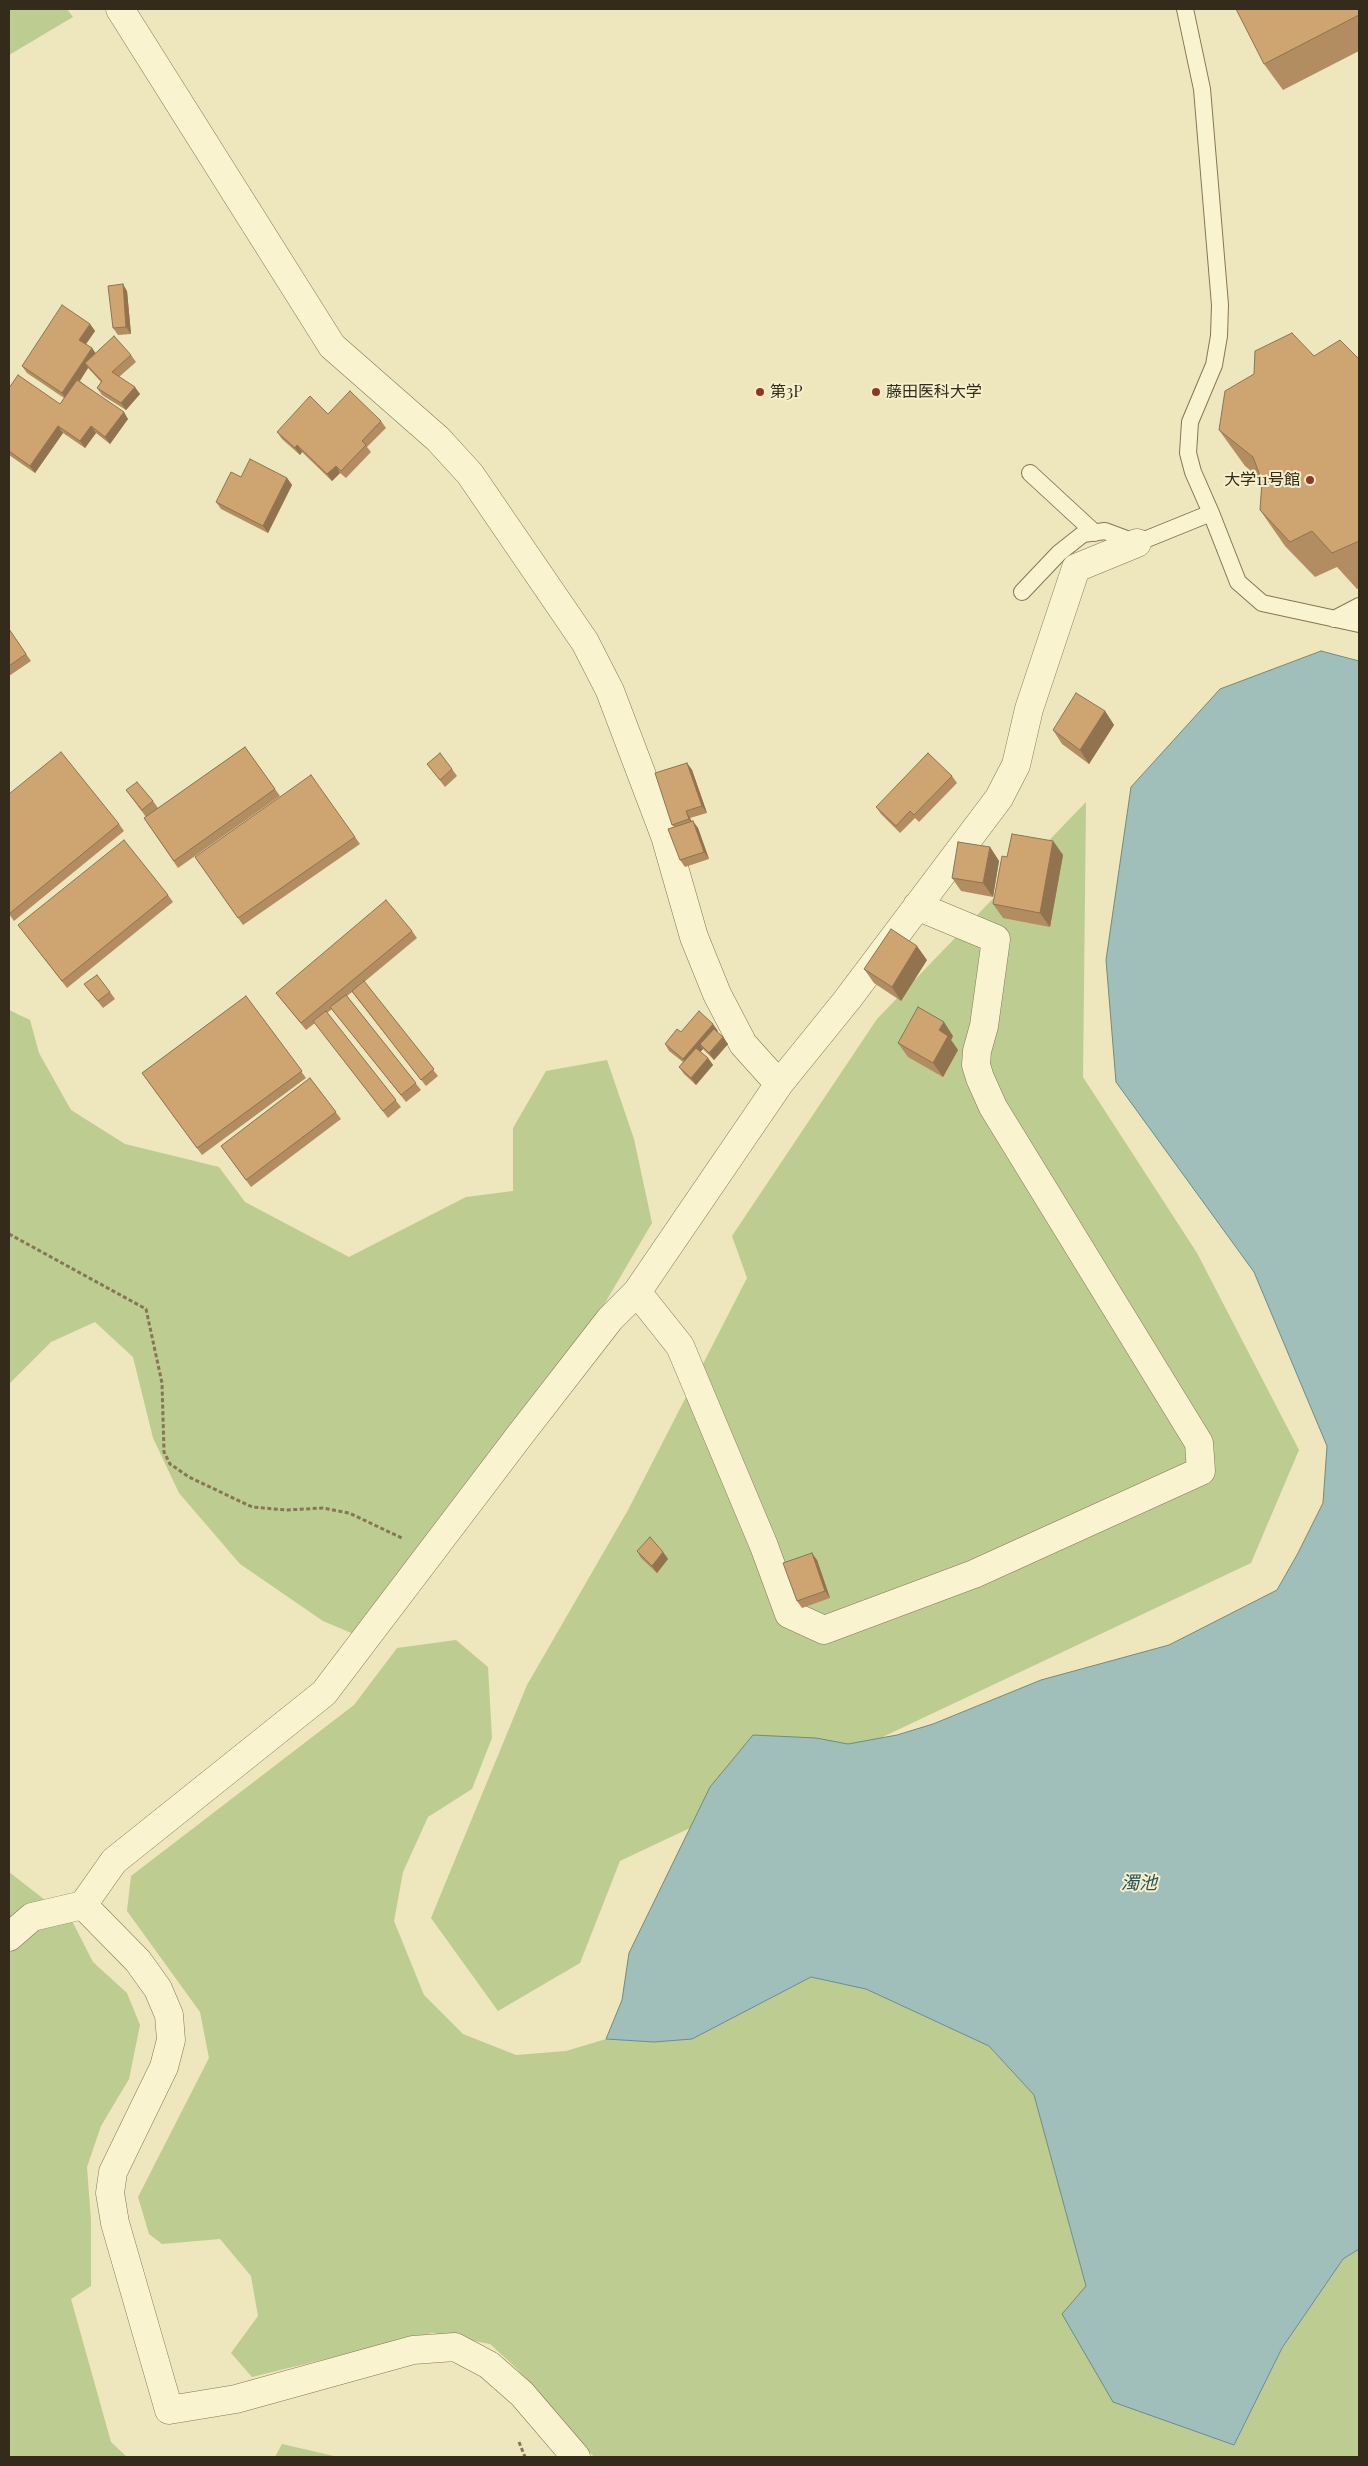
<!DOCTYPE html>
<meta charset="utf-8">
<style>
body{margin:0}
#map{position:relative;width:1368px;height:2466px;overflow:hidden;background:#eee6bc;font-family:"Playfair Display",serif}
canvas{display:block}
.frame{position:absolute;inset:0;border:10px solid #352b1b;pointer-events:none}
</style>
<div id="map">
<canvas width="1368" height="2466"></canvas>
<div class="frame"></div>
</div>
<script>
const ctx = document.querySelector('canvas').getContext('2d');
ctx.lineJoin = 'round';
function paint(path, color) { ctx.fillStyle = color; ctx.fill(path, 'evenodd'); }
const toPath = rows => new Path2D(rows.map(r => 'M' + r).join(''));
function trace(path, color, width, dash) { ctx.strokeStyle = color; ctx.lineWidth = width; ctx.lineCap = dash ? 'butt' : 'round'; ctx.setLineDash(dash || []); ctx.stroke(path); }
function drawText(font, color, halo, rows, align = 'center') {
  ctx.font = font + ' "Playfair Display","Noto Sans JP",serif'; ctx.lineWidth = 4; ctx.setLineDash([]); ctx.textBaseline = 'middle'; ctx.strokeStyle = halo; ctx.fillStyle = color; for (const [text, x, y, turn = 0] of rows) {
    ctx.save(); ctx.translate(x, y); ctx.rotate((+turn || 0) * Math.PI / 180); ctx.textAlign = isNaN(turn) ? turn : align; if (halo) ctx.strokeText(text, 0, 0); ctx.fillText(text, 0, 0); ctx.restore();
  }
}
const green = toPath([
 [9,9,67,9,73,17,9,55],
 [1086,802,1083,1077,1197,1253,1299,1450,1251,1563,620,1861,580,1963,498,2011,431,1918,527,1685,628,1510,747,1278,732,1236,877,1019],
 [9,1010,30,1020,39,1053,71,1110,125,1144,219,1167,245,1202,349,1257,466,1197,513,1191,513,1128,546,1071,607,1060,634,1139,652,1223,575,1354,356,1635,323,1621,240,1564,179,1493,153,1438,133,1357,95,1322,51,1342,9,1384],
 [456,1640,488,1667,492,1738,472,1789,428,1817,403,1872,394,1921,424,1995,463,2034,516,2055,566,2051,606,2039,654,2042,691,2039,811,1977,866,1989,989,2046,1034,2095,1086,2286,1177,2424,1234,2445,1282,2348,1343,2259,1359,2249,1359,2457,594,2457,515,2367,490,2344,432,2333,252,2377,231,2353,258,2316,251,2276,220,2239,162,2244,149,2234,138,2197,209,2058,200,2012,127,1911,131,1876,354,1705,397,1648],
 [9,1872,72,1921,93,1962,127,1993,140,2025,129,2079,101,2126,87,2167,91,2220,91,2286,71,2299,111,2442,127,2457,9,2457],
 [282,2444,338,2457,339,2457,275,2457]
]);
const water = toPath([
 [1321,651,1359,661,1359,2249,1343,2259,1282,2348,1234,2445,1113,2402,1062,2314,1086,2286,1034,2095,989,2046,866,1989,811,1977,692,2039,654,2042,606,2039,622,2000,629,1953,710,1787,753,1735,816,1738,848,1744,897,1735,933,1724,1041,1680,1169,1645,1277,1590,1298,1553,1323,1503,1327,1446,1254,1272,1116,1082,1106,960,1131,787,1220,689,1321,651]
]);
const path = toPath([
 [9,1234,146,1309,162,1383,164,1452,170,1464,189,1477,252,1507,286,1510,323,1508,349,1513,402,1538],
 [519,2442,525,2457]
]);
const service = toPath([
 [1030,473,1095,533],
 [1211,513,1238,582,1262,603,1359,624],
 [1022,592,1059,553,1083,534,1105,531,1137,543,1211,513,1193,472,1188,453,1190,422,1214,365,1219,336,1220,305,1202,89,1185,9],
 [1334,619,1359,606]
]);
const minor = toPath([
 [120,9,332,346,438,439,470,474,585,642,610,691,665,836,694,937,717,994,743,1044,779,1084],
 [637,1292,680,1346,764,1546,789,1614,824,1630,974,1574,1201,1471,1199,1443,993,1107,980,1078,976,1065,977,1051,984,1026,996,939,917,906],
 [83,1905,138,1961,158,1989,169,2015,171,2040,164,2067,113,2172,110,2193,115,2223,169,2410,236,2399,413,2350,455,2347,489,2365,522,2394,576,2457],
 [9,1937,32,1917,83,1905,114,1861,324,1693,520,1435,610,1319,637,1292,779,1084,847,1000,999,798,1016,765,1029,709,1076,568,1137,543]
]);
const wall = toPath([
 [1359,9,1359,51,1283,90,1264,64],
 [127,291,131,334,118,335,113,328],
 [90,324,95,331,86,344,92,348,95,353,131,355,136,362,119,377,140,394,126,410,102,395,97,388,101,382,88,368,80,381,128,419,110,444,96,433,85,448,63,433,35,473,9,455,9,388,60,404,64,398,27,373,22,366],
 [1314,356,1359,359,1359,588,1357,589,1337,567,1315,577,1285,546,1260,510,1262,481,1261,479,1245,466,1219,430],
 [328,414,381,421,386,428,367,447,371,452,346,478,340,473,332,481,302,452,300,455,282,439,277,432],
 [241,477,287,478,292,485,268,533,221,509,216,502],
 [9,629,31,661,9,676],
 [1105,711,1114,725,1089,764,1062,744,1053,730],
 [245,747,280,796,178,868,144,818,146,817,126,790,153,801,158,808],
 [687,763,692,770,707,813,690,818,692,821,698,828,709,859,685,867,680,860,674,827,672,825],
 [427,764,452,769,457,776,445,787],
 [952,776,957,783,919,822,915,818,900,833,881,814,876,807],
 [9,794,119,824,124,831,14,921,9,914],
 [355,837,360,844,243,925,195,857],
 [1053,841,1063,855,1050,927,1003,918,993,904,1007,857],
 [990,847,999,861,993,897,961,891,952,878],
 [168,895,173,902,67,988,18,925],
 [412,931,417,938,364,982,438,1076,426,1086,352,992,347,996,421,1090,406,1102,332,1009,327,1013,401,1107,388,1118,315,1023,306,1030,276,993],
 [927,960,901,1001,874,983,864,969],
 [84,984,110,992,115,999,103,1008],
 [246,996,306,1078,202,1155,142,1073],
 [718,1031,717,1032,728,1044,714,1060,703,1049,700,1052,708,1058,713,1065,696,1085,684,1074,679,1067,683,1062,669,1051,665,1044,681,1032],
 [953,1036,951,1040,958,1050,943,1077,908,1057,898,1043],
 [310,1078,341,1119,251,1187,221,1146],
 [637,1551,663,1552,668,1559,657,1573,641,1558],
 [817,1560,830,1598,802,1608,797,1601]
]);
const shadedWall = toPath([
 [123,284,127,291,131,334,126,327],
 [90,324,95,331,84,347,79,340],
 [92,348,97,355,85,363,88,368,67,400,62,393],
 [135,387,140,394,126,410,121,403],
 [124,412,128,419,110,444,105,437],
 [58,426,63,433,35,473,30,466],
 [91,426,96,433,85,448,80,441],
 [297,445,302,452,300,455,295,448],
 [336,466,340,473,332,481,327,474],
 [287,478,292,485,268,533,263,526],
 [1105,711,1114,725,1089,764,1080,750],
 [687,763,692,770,707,813,702,806],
 [686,811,690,818,693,826,689,819],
 [693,821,698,828,709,859,704,852],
 [1053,841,1063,855,1050,927,1040,913],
 [990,847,999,861,993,897,983,883],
 [917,946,927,960,901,1001,892,987],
 [944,1022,953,1036,951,1040,958,1050,943,1077,933,1063,939,1030],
 [713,1024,718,1031,704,1048,700,1044,703,1049,688,1066,683,1059],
 [723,1037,728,1044,714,1060,709,1053],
 [708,1058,713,1065,696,1085,691,1078],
 [663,1552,668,1559,657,1573,652,1566],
 [812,1553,817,1560,830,1598,825,1591]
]);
const building = toPath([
 [1236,9,1359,9,1359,15,1264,64,1236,9],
 [123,284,126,327,113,328,108,286,123,284],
 [62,305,90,324,79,340,92,348,62,393,22,366,62,305],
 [1292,333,1314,356,1340,340,1359,359,1359,541,1332,553,1312,531,1290,542,1260,510,1262,481,1253,457,1219,430,1225,391,1254,374,1255,351,1292,333],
 [114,336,131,355,112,372,135,387,121,403,97,388,102,381,85,363,114,336],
 [18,375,60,404,77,380,124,412,105,437,91,426,80,441,58,426,30,466,9,451,9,388,18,375],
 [350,391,381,421,362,441,366,445,341,471,336,466,327,474,297,445,295,448,277,432,310,396,328,414,350,391],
 [250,459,287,478,263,526,216,502,231,472,241,477,250,459],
 [9,629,26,654,9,666,9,629],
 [1076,693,1105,711,1080,750,1053,730,1076,693],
 [245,747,275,789,174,861,144,818,245,747],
 [61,752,119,824,9,914,9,794,61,752],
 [440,753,452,769,440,780,427,764,440,753],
 [928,753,952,776,914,815,910,811,896,826,876,807,928,753],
 [687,763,702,806,686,811,689,819,672,825,655,773,687,763],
 [311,775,355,837,238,918,195,857,311,775],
 [137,782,153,801,142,810,126,790,137,782],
 [693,821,704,852,680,860,668,829,693,821],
 [1012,834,1053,841,1040,913,993,904,1002,856,1007,857,1012,834],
 [124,840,168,895,62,981,18,925,124,840],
 [958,842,990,847,983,883,952,878,958,842],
 [386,900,412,931,301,1023,276,993,386,900],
 [891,929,917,946,892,987,864,969,891,929],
 [97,975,110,992,98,1001,84,984,97,975],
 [364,981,434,1069,421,1080,352,991,364,981],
 [346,995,416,1083,401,1095,330,1007,346,995],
 [246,996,302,1071,197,1148,142,1073,246,996],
 [918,1007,944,1022,939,1030,948,1036,933,1063,898,1043,918,1007],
 [326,1011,396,1100,383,1111,313,1021,326,1011],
 [699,1011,713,1024,683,1059,665,1044,677,1029,681,1032,699,1011],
 [714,1029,723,1037,709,1053,700,1044,714,1029],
 [696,1048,708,1058,691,1078,679,1067,696,1048],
 [310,1078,336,1112,246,1180,221,1146,310,1078],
 [650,1537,663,1552,652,1566,637,1551,650,1537],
 [812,1553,825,1591,797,1601,783,1563,812,1553]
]);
const markers = [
 [760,392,5,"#963325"],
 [876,392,5,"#963325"],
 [1310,480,5,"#963325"]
];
const poiNames = [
 ["第3P",770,392],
 ["藤田医科大学",886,392],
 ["大学11号館",1300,480,"right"]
];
const waterNames = [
 ["濁池",1139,1883]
];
paint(green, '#bdcc91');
paint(water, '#a0bfba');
trace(water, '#688d89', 1);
trace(service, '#867656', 18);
trace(minor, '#867656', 29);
trace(path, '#867656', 3, [4, 2.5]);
trace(service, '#f9f3cf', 16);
trace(minor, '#f9f3cf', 28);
paint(wall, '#b18d61');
paint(shadedWall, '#90734f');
paint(building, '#cea471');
trace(building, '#90734f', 1);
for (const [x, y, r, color] of markers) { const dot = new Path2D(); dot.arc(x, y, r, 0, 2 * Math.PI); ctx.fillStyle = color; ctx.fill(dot); trace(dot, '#f6efcc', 2); }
drawText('16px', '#352b1b', '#f6efcc', poiNames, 'left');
drawText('italic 18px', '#295255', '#f6efcc', waterNames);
</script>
